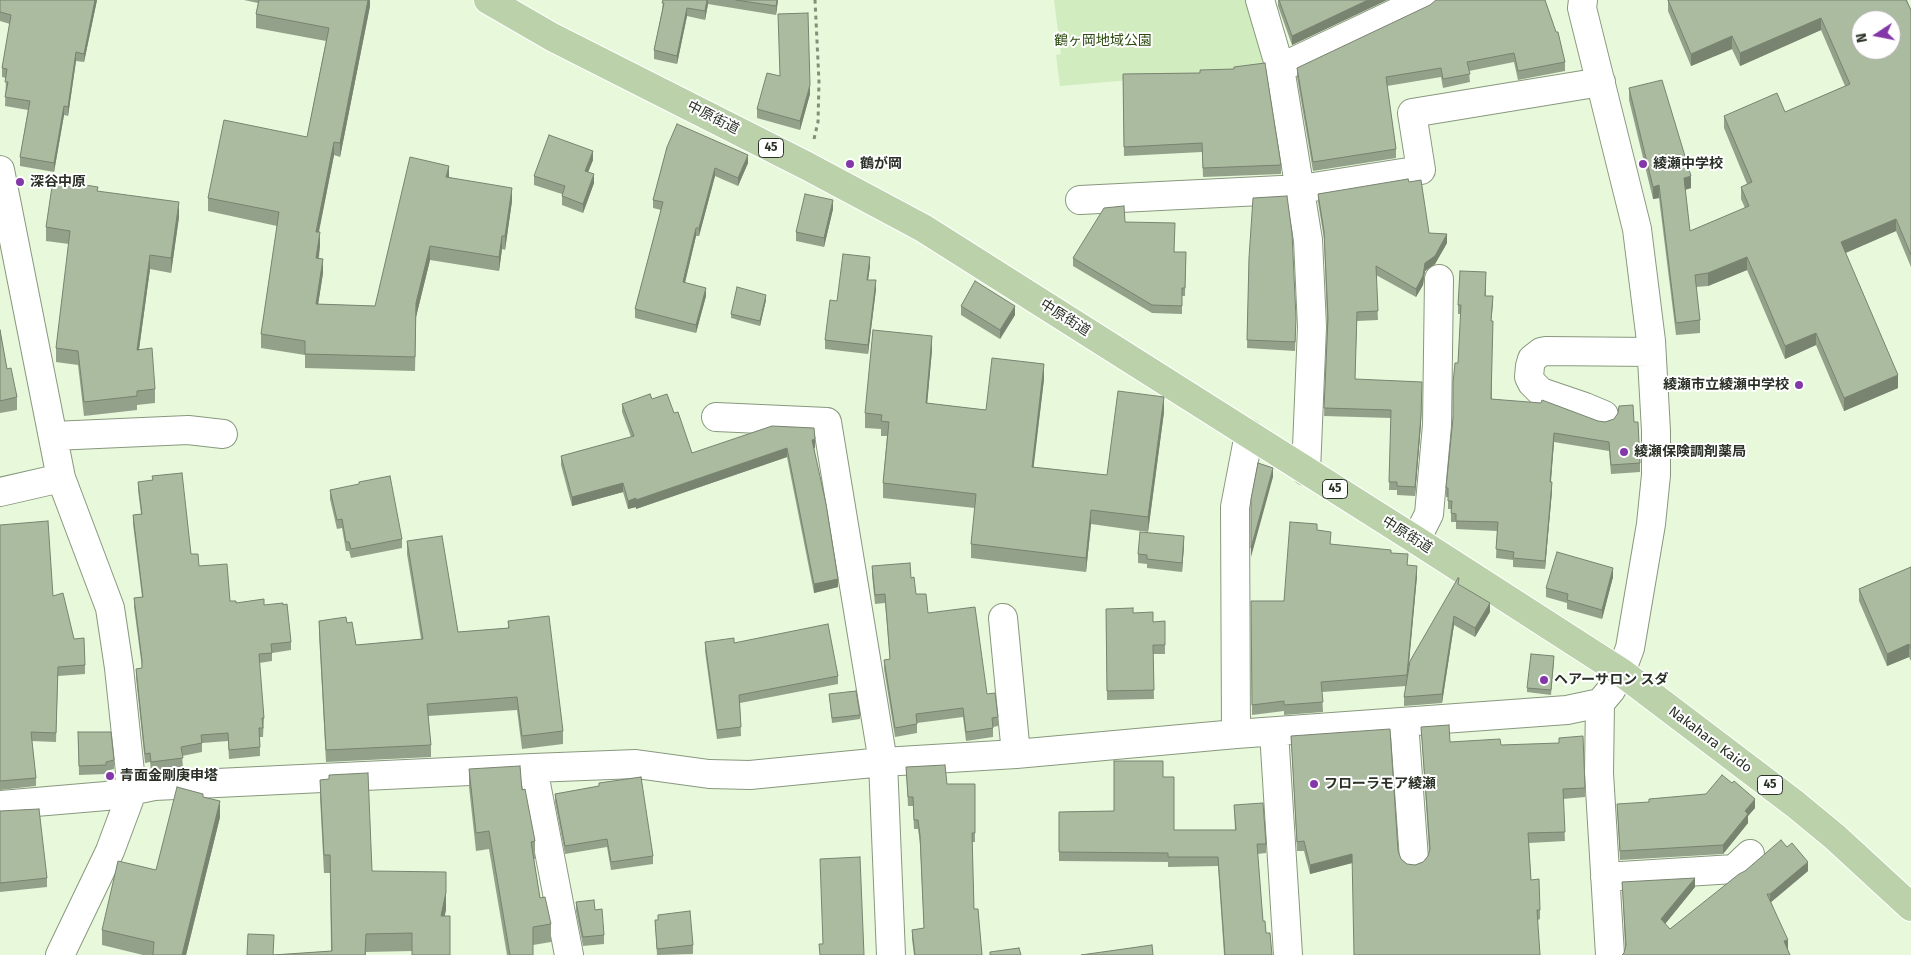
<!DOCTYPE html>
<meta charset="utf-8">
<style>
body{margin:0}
#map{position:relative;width:1911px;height:955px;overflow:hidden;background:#e7f8db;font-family:"Fira Sans",sans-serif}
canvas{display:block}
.north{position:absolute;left:1851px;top:10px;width:50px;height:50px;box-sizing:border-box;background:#fff;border:1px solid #aaada8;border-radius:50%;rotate:259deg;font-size:14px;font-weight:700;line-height:20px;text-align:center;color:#2a3126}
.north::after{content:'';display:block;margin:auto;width:18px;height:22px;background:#8437a8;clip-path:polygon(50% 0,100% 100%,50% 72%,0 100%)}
</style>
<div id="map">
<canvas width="1911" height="955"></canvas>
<div class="north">N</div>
</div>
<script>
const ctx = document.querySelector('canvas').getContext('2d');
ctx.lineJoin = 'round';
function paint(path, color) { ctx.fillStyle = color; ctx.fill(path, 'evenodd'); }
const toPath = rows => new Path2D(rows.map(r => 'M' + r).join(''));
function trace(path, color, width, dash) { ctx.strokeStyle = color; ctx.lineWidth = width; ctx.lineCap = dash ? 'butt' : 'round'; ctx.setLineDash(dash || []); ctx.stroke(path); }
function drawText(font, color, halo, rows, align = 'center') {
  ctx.font = font + ' "Fira Sans","Noto Sans JP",sans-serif'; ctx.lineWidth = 4; ctx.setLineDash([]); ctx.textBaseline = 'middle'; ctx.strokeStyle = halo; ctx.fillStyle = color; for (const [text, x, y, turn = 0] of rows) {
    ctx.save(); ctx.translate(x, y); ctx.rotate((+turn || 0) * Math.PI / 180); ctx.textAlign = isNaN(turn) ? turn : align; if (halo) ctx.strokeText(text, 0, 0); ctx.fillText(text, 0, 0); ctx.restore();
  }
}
const green = toPath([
 [1054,0,1249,0,1270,68,1060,86,1056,55,1061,54]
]);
const path = toPath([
 [814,139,818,122,819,82,815,0]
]);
const minor = toPath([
 [1260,0,1280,68,1308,240,1312,327,1306,471],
 [1280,68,1423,0],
 [0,170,61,478,110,608,119,668,130,772,129,800,110,851,60,955],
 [1080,200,1301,189,1421,170,1412,113,1601,82],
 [1604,415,1585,407,1541,392,1532,383,1529,377,1530,366,1532,359,1541,352,1546,351,1651,352],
 [716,417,827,422,883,762,891,955],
 [53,436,188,430,223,434],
 [0,492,61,478],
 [1416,540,1429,514,1437,425,1439,279],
 [1003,618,1016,754],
 [1600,703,1599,773,1610,955],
 [1404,722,1414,859],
 [1274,732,1288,955],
 [1236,734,1235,507,1249,434],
 [533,768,569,955],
 [0,805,106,796,154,786,533,768,636,764,709,774,750,775,883,762,1016,754,1236,734,1567,710,1600,703,1611,690,1621,672,1630,648,1651,524,1656,475,1656,431,1651,341,1637,229,1582,8,1583,0],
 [1605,877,1734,869,1750,854]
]);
const major = toPath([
 [488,0,552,37,807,166,923,228,1416,540,1621,672,1795,804,1835,837,1911,907]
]);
const wall = toPath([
 [0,0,97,0,84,62,76,61,68,116,64,115,54,172,20,166,20,157,28,110,5,106,6,78,2,77,2,68,10,24,0,21],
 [244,0,370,0,370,6,340,157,334,155,319,232,320,246,319,258,323,273,318,304,375,306,449,177,512,201,505,250,502,249,499,271,430,260,416,317,415,371,305,368,305,355,261,348,261,334,277,226,208,211,208,198,307,137,326,41,256,28,256,14,258,3],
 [663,0,778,0,776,15,708,4,705,20,687,16,677,64,654,59,654,50,662,11],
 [1278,0,1387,0,1292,45,1278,6],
 [1545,0,1565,62,1565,71,1518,80,1514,62,1469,71,1470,82,1443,88,1441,77,1387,86,1396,149,1396,158,1313,171,1297,77,1297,68],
 [1668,0,1907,0,1911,10,1911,267,1896,231,1845,253,1898,388,1844,411,1816,345,1785,359,1747,270,1708,286,1696,287,1700,320,1700,333,1676,335,1659,198,1653,199,1629,100,1629,88,1691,188,1685,190,1690,231,1745,208,1741,199,1741,187,1747,184,1724,128,1724,116,1785,112,1845,86,1821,30,1740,66,1732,49,1691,66,1668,11],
 [1234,69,1281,165,1281,174,1203,177,1202,152,1124,156,1123,74,1200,73],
 [810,94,800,130,757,118,757,109],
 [667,147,748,163,738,186,715,176,699,236,696,236,685,283,706,296,696,333,635,318,635,309,661,210,653,208,653,200],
 [593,160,588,172,594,183,583,213,562,205,562,194,534,185,534,176],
 [1409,182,1429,233,1447,243,1435,264,1425,271,1423,285,1416,297,1376,275,1378,320,1357,321,1355,379,1421,424,1415,496,1397,495,1397,490,1389,490,1391,418,1324,416,1327,322,1324,239,1318,202,1318,194],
 [98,191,179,217,171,273,150,269,139,349,155,389,155,403,137,405,137,410,84,416,78,365,56,362,56,348,69,244,46,241,46,227],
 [833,209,824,247,796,241,796,232],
 [1125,222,1175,252,1186,252,1185,296,1182,296,1182,314,1152,313,1073,266,1073,258],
 [1249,258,1296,327,1295,351,1247,348],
 [870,266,868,280,876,289,868,354,825,349,825,340,837,301],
 [1486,281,1486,296,1493,305,1491,321,1492,399,1598,421,1605,422,1634,422,1640,463,1640,472,1611,474,1609,451,1554,442,1551,482,1552,491,1545,569,1513,567,1513,560,1496,558,1497,531,1456,529,1456,522,1451,522,1451,509,1448,509,1448,497,1446,497,1446,488,1458,363,1461,314,1458,314,1458,305],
 [766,300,760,326,731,318,731,314],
 [961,306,1015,315,1000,339,961,315],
 [0,330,7,369,17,397,17,410,0,413],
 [932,350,927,403,986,410,1044,379,1033,467,1107,475,1164,412,1148,532,1091,524,1086,572,971,558,971,544,975,508,883,498,883,483,887,436,881,436,881,429,865,428,865,413],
 [652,399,674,413,692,453,815,448,814,448,838,587,814,593,787,457,636,509,636,507,628,509,623,492,572,506,561,465,561,456,631,437,622,412,622,404],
 [138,482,199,566,230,601,236,603,264,605,291,642,291,650,272,653,272,661,259,663,264,718,263,737,260,737,260,756,229,759,228,741,202,743,202,752,182,756,183,767,151,771,150,762,145,763,136,678,136,669,142,668,134,607,134,598,142,597,133,524,133,515,141,514,138,490],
 [330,490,402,539,402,548,351,558,349,551,346,551,342,528,337,529,330,499],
 [0,525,53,596,85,665,85,674,58,676,56,742,32,741,36,778,36,786,0,790],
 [1317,530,1331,544,1391,553,1408,565,1417,576,1408,669,1459,585,1490,612,1475,637,1454,625,1442,703,1404,706,1404,697,1406,686,1322,692,1323,712,1284,715,1284,711,1252,715,1251,601,1284,601],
 [407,541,458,632,508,628,508,621,563,731,563,744,522,749,517,710,428,716,431,745,431,757,326,762,319,634,319,621,347,623,356,645,421,639,407,554],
 [1184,545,1182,572,1147,568,1147,564,1138,563,1138,554],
 [872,566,911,578,916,594,928,613,987,694,998,717,998,726,993,727,993,737,966,741,963,717,917,723,917,733,895,737,884,669,884,660,890,659,885,603,875,604,872,575],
 [1911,567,1911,661,1909,657,1887,666,1859,601,1859,589],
 [1613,577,1602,619,1567,609,1567,603,1546,597,1546,588],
 [1106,609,1133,613,1153,622,1165,645,1165,654,1153,654,1154,699,1107,700],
 [705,642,838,676,838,684,740,703,741,736,717,739,705,651],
 [1554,661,1551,695,1527,692,1527,688],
 [829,694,860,715,860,719,832,723],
 [1421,727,1450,742,1501,745,1585,788,1585,797,1563,799,1565,841,1529,843,1531,880,1540,910,1540,919,1538,920,1352,863,1310,874,1304,851,1297,851,1291,736,1398,851,1401,859,1407,864,1415,865,1423,862,1428,856,1429,851],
 [78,732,114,760,114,769,106,771,106,774,79,775],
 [906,767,947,784,975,784,975,842,972,842,974,909,982,955,914,955,912,939,912,930,924,928,920,844,918,829,914,829,913,806,908,806],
 [469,769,522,790,535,841,535,859,534,859,540,898,551,924,551,942,533,945,533,955,507,955,489,849,476,851,469,787],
 [1163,777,1174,830,1235,830,1234,805,1266,844,1266,853,1257,854,1263,921,1272,955,1224,955,1218,866,1168,867,1168,862,1059,861,1059,812,1114,811],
 [320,780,372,871,446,910,412,951,366,952,366,955,247,955,274,955,331,951,330,873,324,873,320,798],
 [599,783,653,856,653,864,611,870,607,847,565,854,555,802,555,794,599,786],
 [203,797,220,817,186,955,143,955,102,945,102,930,156,870],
 [1617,804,1755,808,1748,816,1748,823,1723,854,1620,860],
 [0,811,47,878,47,887,0,892],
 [1787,847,1808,871,1771,902,1788,949,1624,953,1625,947,1622,882,1695,887,1665,924,1670,929,1745,871],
 [576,902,595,910,604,935,604,944,583,946,576,911],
 [658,915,693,945,693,954,657,955,655,920,658,920]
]);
const shadedWall = toPath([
 [95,0,97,0,84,62,84,54],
 [368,0,370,0,370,6,340,157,340,143],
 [707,0,708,0,708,4,705,20,705,11],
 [777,0,778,0,776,15,776,6],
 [1368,0,1387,0,1292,45,1292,36],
 [687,8,687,16,677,64,677,56],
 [1821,18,1821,30,1740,66,1740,53],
 [1732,36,1732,49,1691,66,1691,54],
 [76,52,76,61,68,116,68,107],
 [810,85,810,94,800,130,800,121],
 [64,106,64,115,54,172,54,163],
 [334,142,334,155,316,245,316,232],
 [593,151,593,160,585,180,585,171],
 [748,155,748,163,738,186,738,178],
 [449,166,449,180,446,177],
 [715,168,715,176,699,236,699,228],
 [594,174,594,183,583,213,583,204],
 [1691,176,1691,188,1684,190,1684,178],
 [1659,185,1659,198,1653,199,1653,187],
 [512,188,512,201,505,250,505,236],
 [833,200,833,209,824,247,824,238],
 [179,202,179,217,171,273,171,258],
 [1896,219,1896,231,1841,255,1841,242],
 [696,228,696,236,683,290,683,282],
 [320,232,320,246,316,272,316,258],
 [1447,234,1447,243,1435,264,1425,271,1423,285,1416,297,1416,289,1425,263],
 [502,236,502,249,499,271,499,257],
 [430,246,430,260,416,317,415,371,416,303],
 [150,255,150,269,137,364,137,350],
 [870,257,870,266,867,288,867,280],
 [1747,257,1747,270,1708,286,1708,273],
 [323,259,323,273,316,318,316,304],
 [876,280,876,289,868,354,868,345],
 [706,288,706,296,696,333,696,325],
 [766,295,766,300,760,326,760,321],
 [1015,306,1015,315,1000,339,1000,330],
 [1816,333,1816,345,1785,359,1785,346],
 [932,336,932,350,926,417,926,403],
 [1044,364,1044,379,1032,481,1032,467],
 [1898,375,1898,388,1844,411,1844,398],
 [1422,382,1421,424,1415,496,1415,487],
 [1164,397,1164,412,1148,532,1148,517],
 [1554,433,1554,442,1550,490,1550,482],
 [815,439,815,448,812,449,812,440],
 [787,448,787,457,636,509,636,500],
 [1273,468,1273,477,1251,557,1251,548],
 [1552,482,1552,491,1545,569,1545,561],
 [623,483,623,492,572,506,572,497],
 [636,498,636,507,628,509,628,501],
 [1091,510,1091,524,1086,572,1086,558],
 [1184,536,1184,545,1182,572,1182,563],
 [1417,566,1417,576,1407,686,1407,675],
 [1613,568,1613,577,1602,619,1602,610],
 [838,579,838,587,814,593,814,584],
 [1490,603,1490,612,1475,637,1475,628],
 [1454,616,1454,625,1442,703,1442,694],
 [1909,644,1909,657,1887,666,1887,654],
 [1755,799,1755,808,1748,816,1748,823,1723,854,1723,845,1745,811],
 [220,801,220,817,186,955,182,955],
 [1352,854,1352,863,1310,874,1310,865],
 [1808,862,1808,871,1770,903,1770,894],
 [446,872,446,910,441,934,441,916],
 [1695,878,1695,887,1661,929,1661,919],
 [1788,940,1788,949,1784,950,1784,941]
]);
const building = toPath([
 [0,0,95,0,84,54,76,52,68,107,64,106,54,163,20,157,30,101,5,97,8,82,5,82,7,69,2,68,11,15,0,12,0,0],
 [259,0,368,0,340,143,334,142,316,232,320,232,316,258,323,259,316,304,375,306,410,157,449,166,446,177,512,188,505,236,502,236,499,257,430,246,416,303,415,357,305,354,305,341,261,334,279,212,208,198,224,120,307,137,329,28,256,14,259,0],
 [663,0,707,0,705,11,687,8,677,56,654,50,664,3,662,3,663,0],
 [736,0,777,0,776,6,736,0],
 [1279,0,1368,0,1292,36,1279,0],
 [1436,0,1545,0,1556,32,1558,32,1565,62,1518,71,1514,53,1467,62,1470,74,1443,79,1441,68,1386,77,1396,149,1313,162,1297,68,1430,5,1436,0],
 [1668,0,1906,0,1911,10,1911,255,1896,219,1841,242,1898,375,1844,398,1816,333,1785,346,1747,257,1708,273,1695,275,1700,320,1676,323,1659,185,1653,187,1629,88,1662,80,1691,176,1684,178,1690,231,1749,206,1741,187,1752,182,1724,116,1777,93,1785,112,1850,84,1821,18,1740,53,1732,36,1691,54,1668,0],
 [1861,20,1891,20,1891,50,1861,50,1861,20],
 [808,13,810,85,800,121,757,109,767,73,780,76,778,14,808,13],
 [1265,63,1281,165,1203,168,1202,143,1124,147,1123,74,1200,73,1200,70,1234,69,1234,67,1265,63],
 [677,124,748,155,738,178,715,168,699,228,696,228,683,282,706,288,696,325,635,309,663,202,653,200,667,147,677,124],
 [549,135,593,151,585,171,594,174,583,204,562,196,565,186,534,176,549,135],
 [1408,179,1409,182,1421,180,1429,233,1447,234,1435,256,1425,263,1423,276,1416,289,1376,266,1378,311,1357,312,1355,379,1422,382,1421,416,1415,487,1397,486,1397,482,1389,482,1391,410,1324,408,1328,318,1324,231,1318,194,1408,179],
 [53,180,98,187,97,191,179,202,171,258,150,255,137,350,152,348,155,389,137,391,137,396,84,402,78,351,56,348,70,231,46,227,53,180],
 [805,194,833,200,824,238,796,232,805,194],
 [1287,196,1292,233,1296,318,1295,342,1247,340,1249,258,1253,198,1287,196],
 [1124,206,1125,222,1175,223,1174,252,1186,252,1185,288,1182,288,1182,306,1152,305,1073,258,1104,208,1124,206],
 [843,254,870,257,867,280,876,280,868,345,825,340,830,300,837,301,843,254],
 [1460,271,1486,272,1485,296,1493,296,1491,321,1493,321,1491,399,1541,403,1542,400,1598,421,1605,422,1614,419,1618,413,1619,406,1633,405,1634,422,1638,422,1640,463,1611,465,1609,442,1554,433,1550,482,1552,482,1545,561,1513,558,1514,552,1496,549,1498,522,1456,521,1456,514,1451,513,1452,501,1448,501,1448,488,1446,488,1453,418,1453,383,1455,363,1458,363,1461,305,1458,305,1460,271],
 [975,281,1015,306,1000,330,961,306,975,281],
 [737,287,766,295,760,321,731,314,737,287],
 [0,330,7,369,11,368,17,397,0,401,0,330],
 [873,330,932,336,926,403,986,410,992,358,1044,364,1032,467,1107,475,1118,391,1164,397,1148,517,1091,510,1086,558,971,544,976,494,883,483,889,422,881,421,882,415,865,413,873,330],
 [650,394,652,399,667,394,674,413,678,412,692,453,772,426,814,428,815,439,812,440,826,504,838,579,814,584,787,448,636,500,636,498,628,501,623,483,572,497,561,456,634,436,622,404,650,394],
 [1258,463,1273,468,1251,548,1251,499,1258,463],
 [182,473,191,554,198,554,199,566,227,564,230,601,236,601,236,603,264,599,264,605,283,603,283,605,287,604,291,642,271,644,272,653,259,654,264,718,262,718,263,728,259,728,260,747,229,750,228,733,201,735,202,743,181,747,183,758,151,762,150,753,145,754,136,669,142,668,142,660,134,598,143,597,133,515,142,514,138,482,153,480,152,476,182,473],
 [390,476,402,539,351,549,349,542,346,542,342,519,337,520,330,490,359,484,359,482,390,476],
 [48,521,53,596,63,593,74,639,84,638,85,665,58,667,56,733,31,732,36,778,0,781,0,525,48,521],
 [1290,522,1317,524,1317,530,1331,532,1330,544,1391,550,1391,553,1408,554,1407,565,1417,566,1407,675,1321,682,1323,702,1284,705,1284,701,1252,705,1251,601,1284,601,1290,522],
 [1140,532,1184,536,1182,563,1147,559,1147,555,1138,554,1140,532],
 [442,536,458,632,509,628,508,621,549,616,563,731,522,736,517,697,427,704,431,745,326,750,319,621,346,617,347,623,352,622,356,645,423,639,407,541,442,536],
 [1557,552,1613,568,1602,610,1567,600,1568,594,1546,588,1557,552],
 [910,563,911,578,914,577,916,594,926,594,928,613,975,607,987,694,995,693,998,717,992,718,993,728,966,732,963,708,916,714,917,724,895,728,884,660,890,659,885,594,875,595,872,566,910,563],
 [1911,567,1911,649,1909,644,1887,654,1859,589,1911,567],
 [1458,578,1459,578,1458,584,1490,603,1475,628,1454,616,1442,694,1404,697,1410,661,1458,578],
 [1133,608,1133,613,1153,612,1153,622,1165,621,1165,645,1153,645,1154,690,1107,691,1106,609,1133,608],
 [828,624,838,676,739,695,741,727,717,730,705,642,734,638,734,643,828,624],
 [1531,654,1554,656,1551,690,1527,688,1531,654],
 [856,691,860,715,832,718,829,694,856,691],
 [1449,725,1450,742,1500,739,1501,745,1559,743,1559,738,1583,736,1585,788,1563,789,1565,832,1528,833,1531,880,1539,879,1540,910,1537,910,1540,955,1354,955,1352,854,1310,865,1304,841,1297,842,1291,736,1390,729,1398,851,1401,859,1407,864,1415,865,1423,862,1428,856,1430,849,1421,727,1449,725],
 [78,732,111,732,114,760,106,762,106,765,79,766,78,732],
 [1114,761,1163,761,1163,777,1174,777,1174,830,1236,830,1234,805,1263,803,1266,844,1257,844,1263,921,1265,921,1266,933,1270,933,1272,955,1225,955,1218,857,1168,857,1168,853,1059,852,1059,812,1114,811,1114,761],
 [945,765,947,784,975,784,975,833,972,833,974,909,978,909,982,955,915,955,912,930,924,928,920,835,918,820,914,820,913,797,908,797,906,767,945,765],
 [520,766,522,790,525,789,535,841,531,842,540,898,545,897,551,924,533,927,533,955,510,955,489,831,476,833,469,769,520,766],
 [368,773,372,871,446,872,446,892,441,916,450,916,450,955,412,955,412,933,366,934,365,955,247,955,248,934,274,935,273,955,332,951,330,855,324,855,320,780,329,779,329,775,368,773],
 [1722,775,1732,783,1734,781,1755,799,1745,811,1748,814,1723,845,1620,851,1617,804,1649,802,1649,799,1706,794,1722,775],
 [641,777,653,856,611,862,607,839,565,846,555,794,599,786,599,783,641,777],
 [177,787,203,794,203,797,220,801,182,955,153,955,154,942,102,930,118,861,156,870,177,787],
 [39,809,47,878,0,883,0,811,39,809],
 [1781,840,1787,847,1792,843,1808,862,1770,894,1767,894,1788,940,1784,941,1790,955,1622,955,1624,953,1626,945,1622,882,1695,878,1661,919,1670,929,1739,874,1745,871,1781,840],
 [860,857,864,955,820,955,819,944,823,944,820,859,860,857],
 [594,900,595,910,602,909,604,935,583,937,576,902,594,900],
 [690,911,693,945,657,949,655,920,658,920,658,915,690,911],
 [1152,945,1153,955,1081,955,1152,945],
 [1019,948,1021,955,990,955,990,952,1019,948]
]);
const markers = [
 [850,164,5,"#8437a8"],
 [1643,164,5,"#8437a8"],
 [20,182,5,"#8437a8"],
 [1799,385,5,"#8437a8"],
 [1624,452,5,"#8437a8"],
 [1544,680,5,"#8437a8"],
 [110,776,5,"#8437a8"],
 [1314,784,5,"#8437a8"]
];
const shields = [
 [771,148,25],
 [1335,489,25],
 [1770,785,25]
];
const shieldNames = [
 ["45",771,148],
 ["45",1335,489],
 ["45",1770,785]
];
const parkNames = [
 ["鶴ヶ岡地域公園",1103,41]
];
const streetNames = [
 ["中原街道",713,118,27],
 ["中原街道",1065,318,32],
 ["中原街道",1407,535,32],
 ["Nakahara Kaido",1710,740,37]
];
const poiNames = [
 ["鶴が岡",860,164],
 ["綾瀬中学校",1653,164],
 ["深谷中原",30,182],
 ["綾瀬市立綾瀬中学校",1789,385,"right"],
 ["綾瀬保険調剤薬局",1634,452],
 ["ヘアーサロン スダ",1554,680],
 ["青面金剛庚申塔",120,776],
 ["フローラモア綾瀬",1324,784]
];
paint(green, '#d1ecbe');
trace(minor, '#88987e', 30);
trace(major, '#fff', 30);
trace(path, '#838f7b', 3, [4, 4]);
trace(minor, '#fff', 28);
trace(major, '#bad1aa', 28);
paint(wall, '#93a18a');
paint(shadedWall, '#788370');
paint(building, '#abbba0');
trace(building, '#788370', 1);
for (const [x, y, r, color] of markers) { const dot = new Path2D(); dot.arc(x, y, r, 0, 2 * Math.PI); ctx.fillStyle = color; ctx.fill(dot); trace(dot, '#fff', 2); }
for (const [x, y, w] of shields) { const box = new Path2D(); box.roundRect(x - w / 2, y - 9.5, w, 19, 4); ctx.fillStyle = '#fff'; ctx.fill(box); trace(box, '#2a3126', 1); }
drawText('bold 12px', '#2a3126', null, shieldNames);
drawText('14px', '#2d4b10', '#fff', parkNames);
drawText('14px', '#2a3126', '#fff', streetNames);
drawText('bold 14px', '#2a3126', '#fff', poiNames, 'left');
</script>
